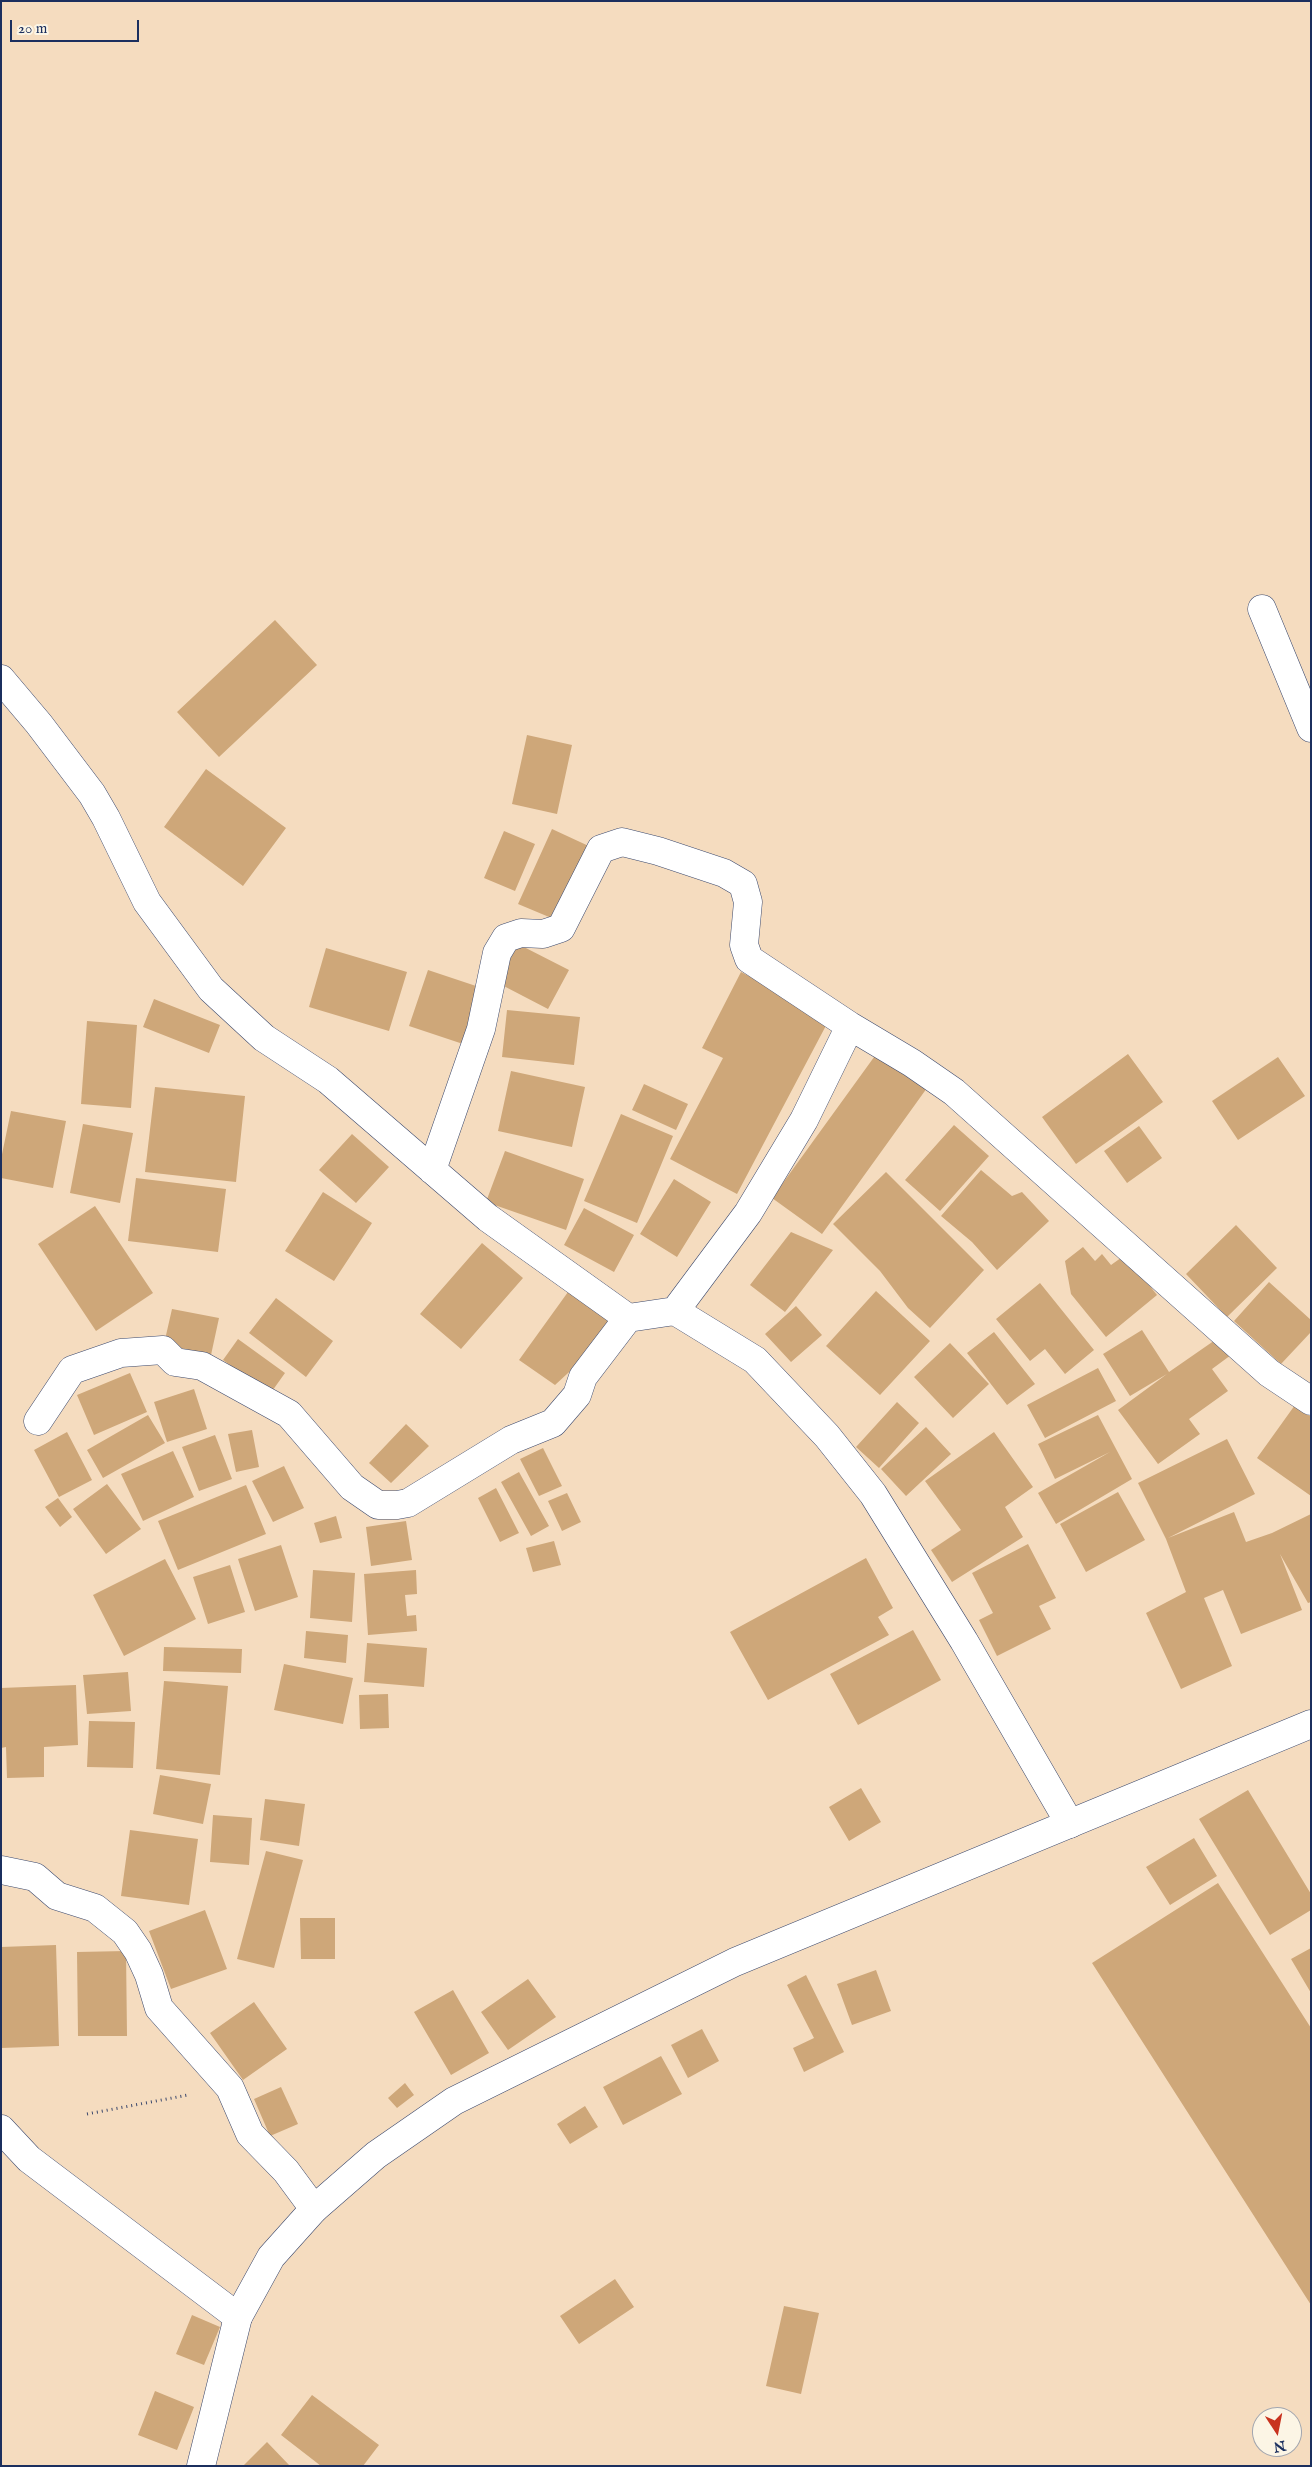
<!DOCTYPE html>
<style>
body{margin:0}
#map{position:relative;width:1312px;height:2467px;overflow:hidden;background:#f5dcbf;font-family:"IM FELL English",serif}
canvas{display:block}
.frame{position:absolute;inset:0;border:2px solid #1b2f5e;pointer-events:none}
.north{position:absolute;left:1252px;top:2407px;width:50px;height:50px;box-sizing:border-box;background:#fcf5e5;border:1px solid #a2a6af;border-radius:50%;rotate:169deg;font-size:14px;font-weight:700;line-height:20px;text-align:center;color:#1b2f5e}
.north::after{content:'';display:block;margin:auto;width:18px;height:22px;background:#c8321e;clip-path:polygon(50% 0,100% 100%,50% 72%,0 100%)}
.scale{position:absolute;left:10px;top:20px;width:129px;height:22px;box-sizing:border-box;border:2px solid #1b2f5e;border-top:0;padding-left:6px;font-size:15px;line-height:18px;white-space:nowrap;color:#1b2f5e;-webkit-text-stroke:4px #fcf5e5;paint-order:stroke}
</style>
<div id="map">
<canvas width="1312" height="2467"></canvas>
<div class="frame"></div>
<div class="north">N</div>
<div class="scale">20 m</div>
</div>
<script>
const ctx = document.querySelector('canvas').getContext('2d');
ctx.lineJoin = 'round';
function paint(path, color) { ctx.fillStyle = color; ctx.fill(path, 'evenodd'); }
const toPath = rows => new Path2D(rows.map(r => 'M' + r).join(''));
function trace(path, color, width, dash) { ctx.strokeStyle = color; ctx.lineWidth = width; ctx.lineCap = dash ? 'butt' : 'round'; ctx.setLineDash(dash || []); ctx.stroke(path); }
const building = toPath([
 [275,620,317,665,219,757,177,712],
 [527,735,572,745,557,814,512,804],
 [206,769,286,828,243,886,164,827],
 [552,829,593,848,561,922,518,904],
 [504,831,535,844,515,891,484,878],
 [518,944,569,970,548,1009,498,983],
 [326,948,407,972,389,1031,309,1007],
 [428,970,482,988,463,1044,409,1026],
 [741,972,830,1018,737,1194,670,1159,723,1058,702,1048],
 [154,999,220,1025,209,1053,143,1027],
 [507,1010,580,1017,574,1065,502,1057],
 [87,1021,137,1025,131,1108,81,1104],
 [877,1053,927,1088,822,1234,772,1198],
 [1128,1054,1163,1102,1076,1164,1042,1117],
 [1278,1057,1305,1096,1238,1140,1212,1101],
 [511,1071,585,1087,572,1147,498,1131],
 [644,1084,688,1104,676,1130,632,1110],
 [155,1087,245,1096,236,1182,145,1172],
 [11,1111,66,1121,53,1188,1,1178,1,1159],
 [621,1114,673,1136,637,1223,584,1201],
 [83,1124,133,1133,120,1203,70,1193],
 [954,1125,989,1156,940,1211,905,1180],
 [1139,1126,1162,1158,1127,1183,1104,1151],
 [352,1134,389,1167,356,1203,319,1170],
 [505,1151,584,1179,566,1230,486,1202],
 [981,1170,1012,1196,1022,1192,1049,1221,997,1270,972,1242,941,1216],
 [886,1172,984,1270,930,1328,908,1308,880,1271,833,1224],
 [136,1178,226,1189,218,1252,128,1241],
 [674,1179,711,1202,677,1257,640,1234],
 [323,1192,372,1223,334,1281,285,1251],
 [95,1206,153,1293,96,1331,38,1244],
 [584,1208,634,1235,614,1272,564,1245],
 [1236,1225,1277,1268,1227,1317,1186,1274],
 [791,1232,833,1250,785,1312,750,1285],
 [482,1243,523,1278,461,1349,420,1314],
 [1083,1247,1095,1261,1102,1254,1111,1265,1125,1255,1157,1295,1106,1337,1071,1294,1065,1261],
 [1269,1282,1311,1320,1311,1332,1281,1364,1234,1321],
 [1040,1283,1094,1350,1065,1374,1045,1349,1030,1361,996,1319],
 [876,1291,930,1341,880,1395,826,1346],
 [568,1292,628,1318,555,1385,519,1360],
 [276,1298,333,1341,306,1377,249,1333],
 [796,1306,822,1335,791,1362,765,1334],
 [172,1309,219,1318,211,1355,164,1344],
 [1142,1330,1169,1372,1218,1338,1231,1355,1212,1369,1228,1391,1189,1419,1200,1434,1158,1464,1118,1410,1167,1374,1130,1396,1103,1354],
 [994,1332,1035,1384,1007,1405,967,1353],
 [238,1339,285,1373,270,1394,223,1360],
 [950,1343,989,1384,953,1418,914,1377],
 [1098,1368,1116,1401,1045,1438,1027,1405],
 [130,1373,147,1412,94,1435,77,1395],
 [194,1389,207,1429,167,1442,154,1402],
 [897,1402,919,1423,879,1468,856,1447],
 [1295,1405,1311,1417,1311,1496,1257,1458],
 [148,1415,165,1443,103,1478,87,1450],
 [1098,1415,1132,1479,1056,1524,1038,1493,1110,1452,1055,1479,1038,1444],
 [406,1424,429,1446,391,1483,369,1463],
 [926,1427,951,1454,906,1496,881,1469],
 [252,1430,259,1467,236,1472,228,1434],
 [67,1432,92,1480,59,1497,34,1450],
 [994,1432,1033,1487,1005,1507,1023,1537,952,1582,931,1550,961,1530,925,1481],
 [215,1435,232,1479,199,1491,182,1447],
 [1227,1439,1255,1494,1168,1538,1234,1512,1246,1542,1272,1533,1311,1514,1311,1602,1308,1603,1280,1554,1302,1610,1241,1634,1223,1590,1204,1598,1232,1666,1181,1689,1146,1613,1186,1592,1166,1539,1138,1483],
 [543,1448,562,1486,539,1496,520,1459],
 [173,1451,194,1497,143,1521,121,1474],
 [284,1466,304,1508,273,1522,252,1481],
 [519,1472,549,1526,531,1536,501,1482],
 [107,1484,141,1529,106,1554,73,1509],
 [246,1485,266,1534,178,1570,158,1521],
 [496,1488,519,1533,500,1542,478,1498],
 [1118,1492,1145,1540,1086,1572,1060,1524],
 [567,1493,581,1522,562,1531,548,1501],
 [58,1498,72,1517,60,1527,45,1507],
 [336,1516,342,1538,320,1543,314,1523],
 [406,1521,412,1560,371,1566,366,1527],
 [554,1541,561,1565,533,1572,526,1548],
 [1028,1544,1056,1598,1039,1606,1051,1629,997,1656,979,1620,993,1613,972,1573],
 [281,1545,298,1597,255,1611,238,1559],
 [866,1558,893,1608,878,1617,889,1635,768,1700,730,1632],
 [165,1559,196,1619,124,1656,93,1595],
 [230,1565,245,1612,208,1624,193,1577],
 [313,1570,355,1573,352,1622,310,1618],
 [416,1570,417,1594,405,1595,407,1616,416,1615,417,1631,368,1635,364,1574],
 [913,1630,941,1680,858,1725,830,1674],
 [306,1631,348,1635,346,1663,304,1658],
 [367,1643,427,1648,424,1687,364,1682],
 [164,1647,242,1649,241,1673,163,1671],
 [284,1664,353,1678,343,1724,274,1710],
 [128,1672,131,1711,87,1714,83,1675],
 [164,1681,228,1686,220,1775,156,1769],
 [76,1685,78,1745,44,1747,44,1777,7,1778,6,1747,1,1748,1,1688],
 [388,1694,389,1728,360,1729,359,1695],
 [89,1721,135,1722,133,1768,87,1767],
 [160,1775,211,1784,203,1824,153,1814],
 [861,1788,881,1822,849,1841,829,1807],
 [1248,1790,1311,1894,1311,1910,1270,1935,1199,1819],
 [265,1799,305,1804,299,1846,260,1840],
 [213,1815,252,1818,249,1865,210,1862],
 [130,1830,198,1839,189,1905,121,1896],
 [1194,1838,1217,1876,1170,1905,1146,1867],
 [266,1851,303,1860,274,1968,237,1959],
 [1218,1883,1311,2028,1311,2305,1092,1963],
 [205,1910,227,1969,171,1989,149,1931],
 [300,1918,335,1918,335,1959,301,1959],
 [56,1945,59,2046,1,2048,1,1947],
 [1311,1948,1311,1993,1291,1959],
 [126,1951,127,2036,78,2036,77,1952],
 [876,1970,891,2011,852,2025,837,1984],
 [806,1975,844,2052,804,2072,793,2048,814,2038,787,1985],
 [528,1979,556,2017,508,2050,481,2012],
 [453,1990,489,2053,451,2075,414,2012],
 [254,2002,287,2049,243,2080,210,2033],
 [702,2029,719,2061,688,2078,671,2045],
 [661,2056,682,2094,623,2125,603,2087],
 [405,2083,414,2095,397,2108,388,2098],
 [281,2087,298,2124,270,2136,254,2099],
 [585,2106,598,2127,570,2144,557,2124],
 [615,2279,634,2307,579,2344,560,2316],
 [784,2306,819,2313,801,2394,766,2386],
 [192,2315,220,2327,204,2365,176,2354],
 [155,2391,194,2407,177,2450,138,2435],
 [312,2395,379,2445,363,2466,321,2466,281,2435],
 [267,2442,290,2466,243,2466]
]);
const path = toPath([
 [87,2114,188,2095]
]);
const street = toPath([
 [1262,609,1311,728],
 [1,679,39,724,92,794,106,818,147,902,211,989,264,1038,328,1080,488,1218,628,1318],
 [432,1170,481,1029,497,953,506,938,521,933,543,934,561,928,601,849,622,842,658,851,724,873,743,884,748,902,744,945,749,959,850,1026,912,1063,954,1092,1269,1373,1311,1401],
 [675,1311,748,1213,804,1120,850,1026],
 [38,1421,72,1370,121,1353,163,1350,175,1362,202,1366,289,1414,352,1487,378,1505,397,1505,408,1503,511,1440,553,1423,577,1395,583,1377,628,1318,675,1311,755,1360,827,1436,873,1494,964,1641,1070,1824],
 [1,1870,35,1877,57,1896,95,1908,125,1932,138,1951,149,1975,159,2008,230,2088,250,2134,286,2171,314,2209],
 [1,2129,29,2159,238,2317]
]);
const highway = toPath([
 [201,2466,238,2317,271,2257,314,2209,376,2155,454,2101,735,1962,1311,1724]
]);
paint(building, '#cea779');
trace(street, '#3c496d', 29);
trace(highway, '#3c496d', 29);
trace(path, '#3c496d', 3, [1, 4]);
trace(street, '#fff', 28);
trace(highway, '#fff', 28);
</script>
